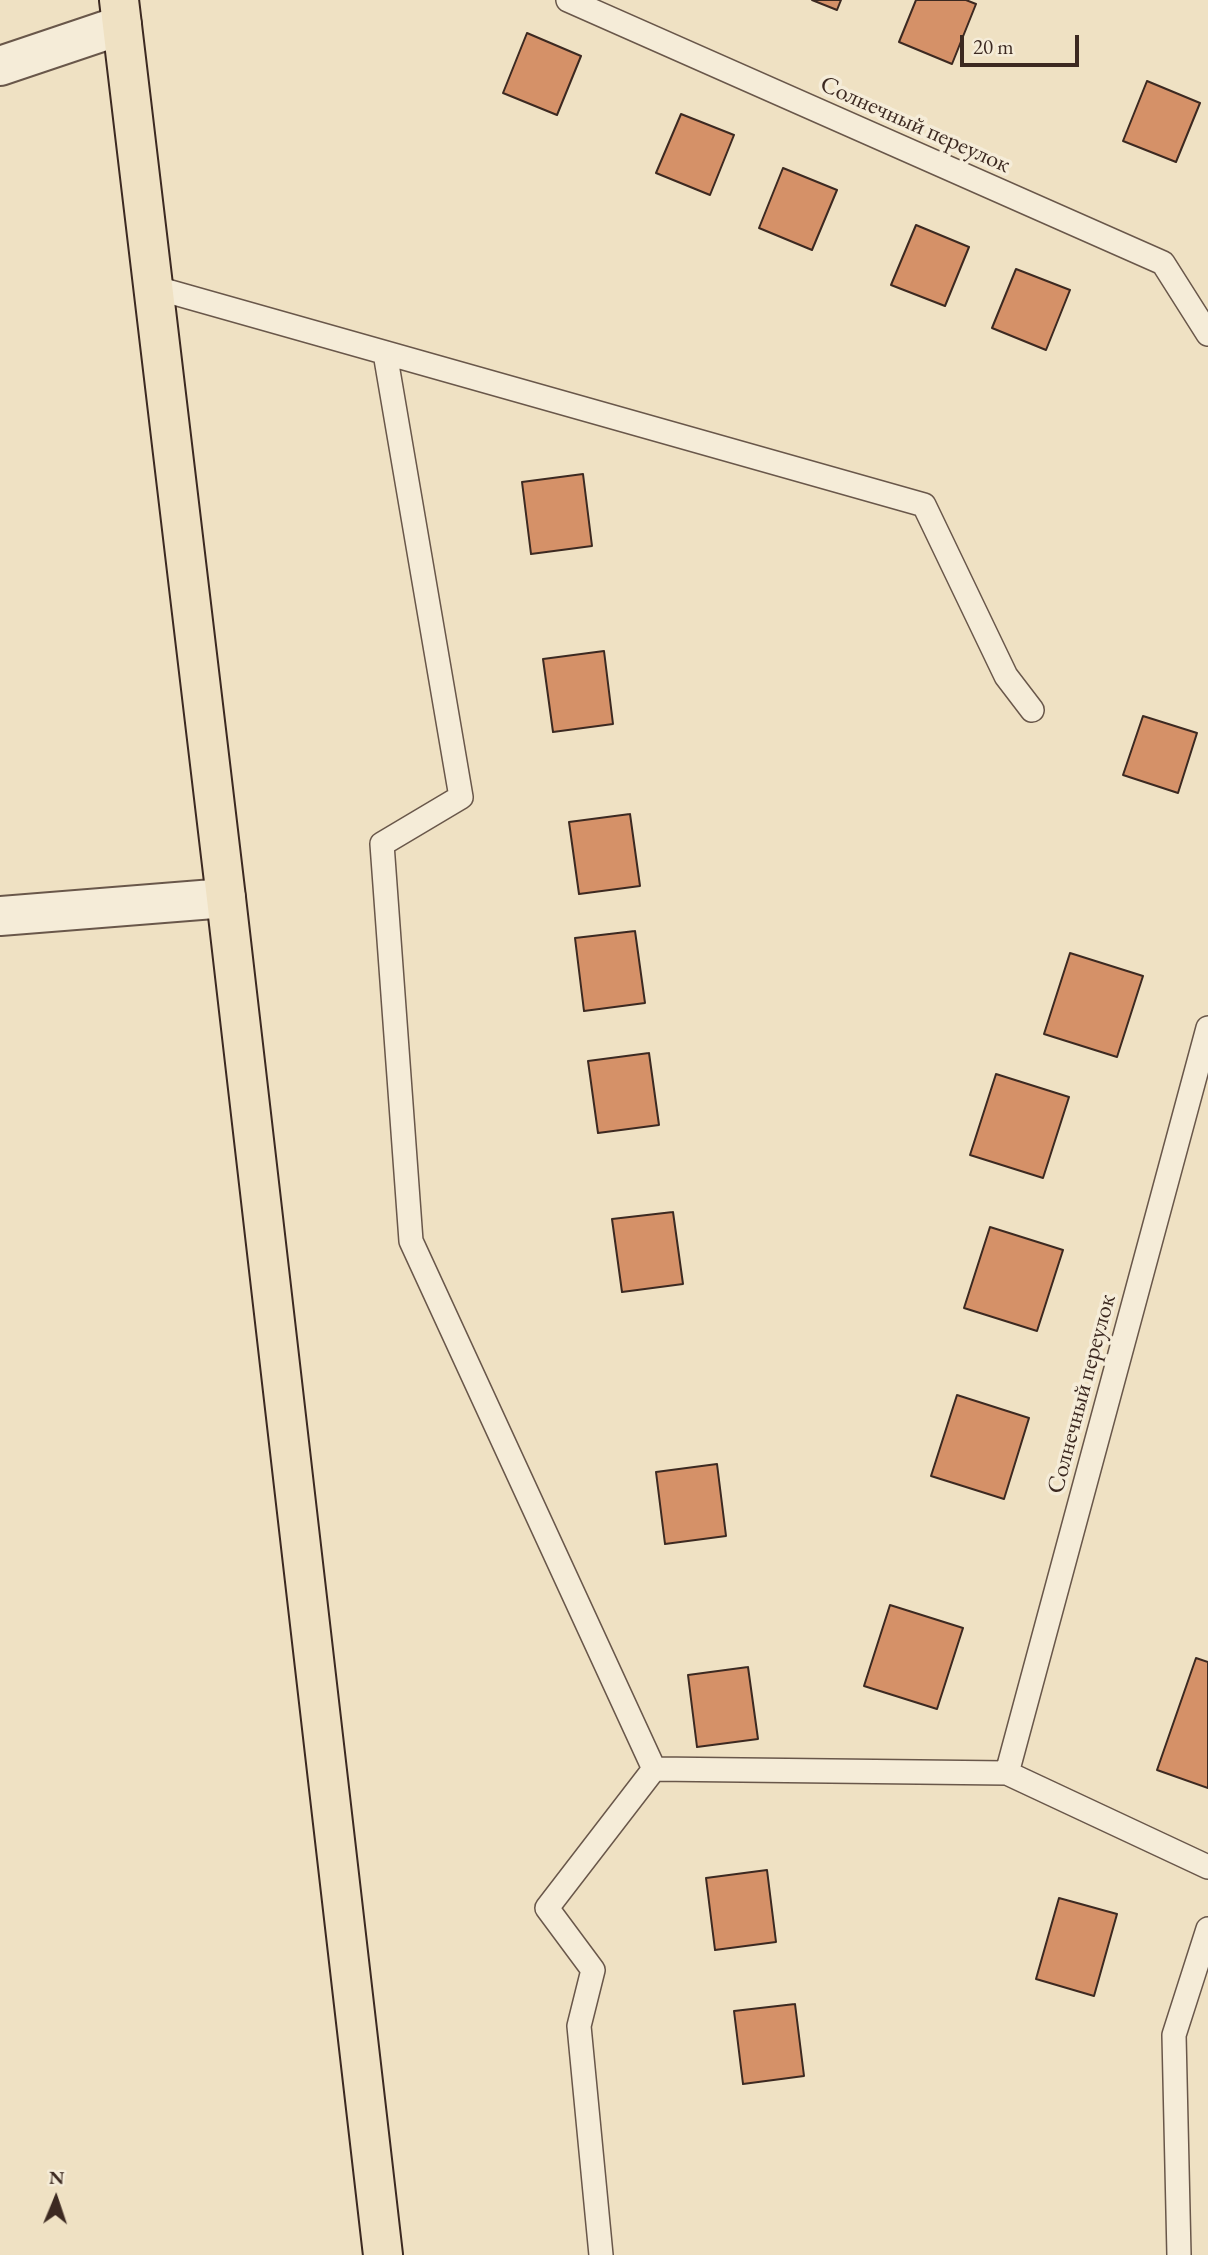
<!DOCTYPE html>
<meta charset="utf-8">
<style>
body{margin:0}
#map{position:relative;width:1208px;height:2255px;overflow:hidden;background:#efe1c3;font-family:"EB Garamond",serif}
canvas{display:block}
.north{position:absolute;left:21px;top:2164px;width:70px;height:70px;-webkit-text-stroke:5px #f5ecd8;paint-order:stroke;rotate:2deg;font-size:19px;font-weight:700;line-height:28px;text-align:center;color:#3c2921}
.north::after{content:'';display:block;margin:auto;width:24px;height:32px;background:#3c2921;clip-path:polygon(50% 0,100% 100%,50% 72%,0 100%)}
.scale{position:absolute;left:960px;top:35px;width:119px;height:32px;box-sizing:border-box;border:4px solid #3c2921;border-top:0;padding-left:9px;font-size:21px;line-height:24px;white-space:nowrap;color:#3c2921;-webkit-text-stroke:5px #f5ecd8;paint-order:stroke}
</style>
<div id="map">
<canvas width="1208" height="2255"></canvas>
<div class="north">N</div>
<div class="scale">20 m</div>
</div>
<script>
const ctx = document.querySelector('canvas').getContext('2d');
ctx.lineJoin = 'round';
function paint(path, color) { ctx.fillStyle = color; ctx.fill(path, 'evenodd'); }
const toPath = rows => new Path2D(rows.map(r => 'M' + r).join(''));
function trace(path, color, width, dash) { ctx.strokeStyle = color; ctx.lineWidth = width; ctx.lineCap = dash ? 'butt' : 'round'; ctx.setLineDash(dash || []); ctx.stroke(path); }
function drawText(font, color, halo, rows, align = 'center') {
  ctx.font = font + ' "EB Garamond",serif'; ctx.lineWidth = 7; ctx.setLineDash([]); ctx.textBaseline = 'middle'; ctx.strokeStyle = halo; ctx.fillStyle = color; for (const [text, x, y, turn = 0] of rows) {
    ctx.save(); ctx.translate(x, y); ctx.rotate((+turn || 0) * Math.PI / 180); ctx.textAlign = isNaN(turn) ? turn : align; if (halo) ctx.strokeText(text, 0, 0); ctx.fillText(text, 0, 0); ctx.restore();
  }
}
const building = toPath([
 [812,0,841,0,837,10,812,0],
 [916,0,966,0,976,4,952,64,899,42,916,0],
 [527,33,581,56,557,115,503,93,527,33],
 [1147,81,1200,103,1176,162,1123,141,1147,81],
 [681,114,734,135,710,195,656,173,681,114],
 [783,168,837,190,812,250,759,228,783,168],
 [916,225,969,247,945,306,891,285,916,225],
 [1016,269,1070,290,1046,350,992,328,1016,269],
 [583,474,592,546,531,554,522,482,583,474],
 [604,651,613,724,553,732,543,659,604,651],
 [1143,716,1197,733,1178,793,1123,775,1143,716],
 [630,814,640,886,579,894,569,822,630,814],
 [635,931,645,1003,584,1011,575,938,635,931],
 [1070,953,1143,976,1117,1057,1044,1034,1070,953],
 [649,1053,659,1125,598,1133,588,1061,649,1053],
 [996,1074,1069,1097,1043,1178,970,1155,996,1074],
 [673,1212,683,1284,622,1292,612,1219,673,1212],
 [990,1227,1063,1250,1037,1331,964,1308,990,1227],
 [957,1395,1029,1418,1004,1499,931,1476,957,1395],
 [717,1464,726,1536,665,1544,656,1472,717,1464],
 [890,1605,963,1628,937,1709,864,1686,890,1605],
 [1196,1658,1208,1662,1208,1788,1157,1770,1196,1658],
 [748,1667,758,1739,697,1747,688,1675,748,1667],
 [767,1870,776,1942,715,1950,706,1878,767,1870],
 [1059,1898,1117,1914,1094,1996,1036,1979,1059,1898],
 [795,2004,804,2076,743,2084,734,2011,795,2004]
]);
const lane = toPath([
 [568,0,1163,263,1208,334],
 [153,287,924,505,1006,676,1032,710],
 [385,353,461,797,382,844,411,1241,654,1769,547,1908,593,1970,579,2026,601,2255],
 [654,1769,1007,1773,1208,1867],
 [1007,1773,1208,1028],
 [1179,2255,1174,2035,1208,1929]
]);
const street = toPath([
 [0,66,122,25],
 [0,916,226,898]
]);
const highway = toPath([
 [119,0,226,898,383,2255]
]);
const streetNames = [
 ["Солнечный переулок",915,125,24],
 ["Солнечный переулок",1082,1394,-75]
];
paint(building, '#d59168');
trace(building, '#3c2921', 2);
trace(lane, '#69574a', 26);
trace(street, '#69574a', 42);
trace(highway, '#3c2921', 42);
trace(lane, '#f5ecd8', 23);
trace(street, '#f5ecd8', 38);
trace(highway, '#efe1c3', 38);
drawText('24px', '#3c2921', '#f5ecd8', streetNames);
</script>
